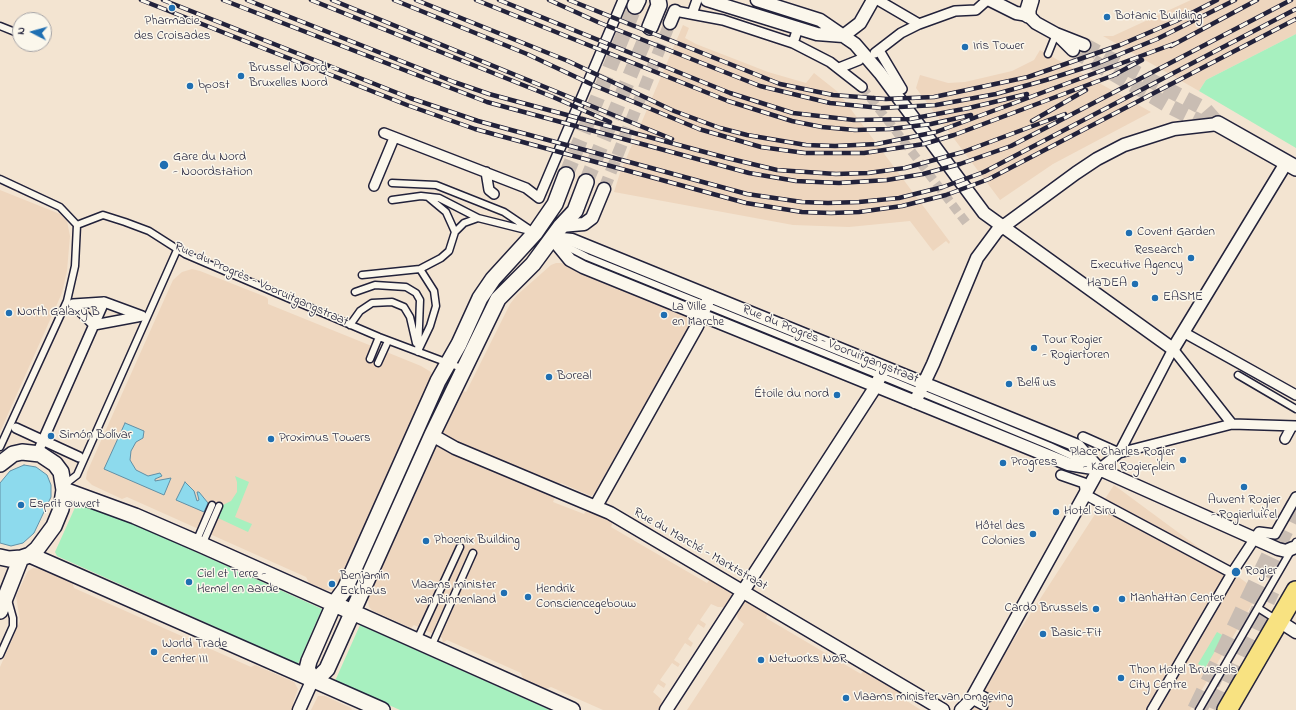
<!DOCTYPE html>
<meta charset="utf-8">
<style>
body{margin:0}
#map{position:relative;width:1296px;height:710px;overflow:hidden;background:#f3e4d1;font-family:"Indie Flower",sans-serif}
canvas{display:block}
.north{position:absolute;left:12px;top:12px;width:40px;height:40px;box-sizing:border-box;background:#fbf7ec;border:1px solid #a4a2a5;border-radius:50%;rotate:276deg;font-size:11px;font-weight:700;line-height:16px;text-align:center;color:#22223b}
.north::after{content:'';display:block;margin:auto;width:14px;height:18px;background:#1f6fb2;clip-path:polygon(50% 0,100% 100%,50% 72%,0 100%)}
</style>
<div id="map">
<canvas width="1296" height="710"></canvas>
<div class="north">N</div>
</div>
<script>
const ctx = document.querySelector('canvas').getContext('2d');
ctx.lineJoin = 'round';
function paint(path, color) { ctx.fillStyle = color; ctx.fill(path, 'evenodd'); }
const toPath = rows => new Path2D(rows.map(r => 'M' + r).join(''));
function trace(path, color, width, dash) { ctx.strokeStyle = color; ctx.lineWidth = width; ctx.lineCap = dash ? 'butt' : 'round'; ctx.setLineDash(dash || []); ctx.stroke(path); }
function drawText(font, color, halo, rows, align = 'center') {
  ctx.font = font + ' "Indie Flower",sans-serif'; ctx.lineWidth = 3; ctx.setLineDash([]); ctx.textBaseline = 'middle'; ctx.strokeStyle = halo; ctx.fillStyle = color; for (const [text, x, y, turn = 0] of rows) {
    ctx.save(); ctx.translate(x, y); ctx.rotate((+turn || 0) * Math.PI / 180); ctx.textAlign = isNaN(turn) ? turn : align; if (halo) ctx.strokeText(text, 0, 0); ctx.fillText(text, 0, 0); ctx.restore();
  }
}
const built = toPath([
 [1191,0,1296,0,1296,34,1206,80,1199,91,1103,36,1113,36],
 [683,25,689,28,685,38,696,44,768,72,806,83,814,73,838,92,950,242,949,244,946,241,933,251,910,221,849,227,793,225,614,192,620,173],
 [1040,50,1151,112,1053,164,1000,200,916,88,920,75,948,83,965,82,1012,71,1034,60],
 [0,190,60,214,67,221,70,236,67,271,62,293,0,432],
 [556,263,562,263,684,312,690,321,689,327,594,494,591,496,561,483,553,502,584,514,587,509,602,515,613,522,611,527,707,583,710,579,768,613,766,618,861,674,864,670,904,694,902,698,921,710,687,710,744,624,738,619,737,615,722,607,718,607,711,604,700,620,706,624,704,628,698,624,688,639,693,643,691,647,685,643,674,660,680,664,678,667,672,663,660,680,666,684,664,688,658,684,653,692,661,699,663,707,661,710,603,710,551,687,546,689,523,679,521,673,447,640,443,643,442,638,414,625,411,628,373,611,369,607,368,598,340,586,334,591,326,590,309,583,306,577,127,497,122,499,92,485,86,479,87,472,173,280,182,272,192,269,200,271,266,297,268,299,268,304,421,366,431,372,433,378,466,392,510,304,517,295,551,265],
 [1114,485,1259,592,1190,710,968,710],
 [33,568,42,569,72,582,74,588,251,667,255,665,294,682,298,689,293,703,306,710,0,710,0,667,20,621,16,596,28,571],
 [318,696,325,696,351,708,352,710,311,710]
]);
const green = toPath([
 [1296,34,1296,148,1199,91,1206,80],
 [235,476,249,482,235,517,252,524,248,532,218,518,223,505,231,501,237,492,237,482],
 [83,501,322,609,298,664,57,556,55,552,77,503],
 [360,625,550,710,400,710,335,681],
 [1217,632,1224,636,1205,668,1198,664]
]);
const water = toPath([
 [125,423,144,431,143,438,136,442,131,451,130,460,136,470,148,476,160,473,162,476,155,479,155,481,171,478,164,495,104,469,125,423],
 [24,465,36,467,47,475,51,485,51,497,34,533,23,543,11,546,0,543,0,483,10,471,24,465],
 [185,482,194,491,197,501,199,500,197,492,199,492,208,503,204,512,176,500,185,482]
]);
const pedestrianTunnel = toPath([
 [862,87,968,225]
]);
const minorTunnel = toPath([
 [604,189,670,23]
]);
const tertiaryTunnel = toPath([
 [1084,45,1205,109,1218,124],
 [1073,50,1169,106,1199,121,1217,124],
 [566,175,635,6],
 [586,182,650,27]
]);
const trunkTunnel = toPath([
 [1197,710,1296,504],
 [1215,710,1270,590]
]);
const service = toPath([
 [0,26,20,34],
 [1048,54,1056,34],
 [0,179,60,207,77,225],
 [392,183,436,185,504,212,535,233],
 [428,197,446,212,455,232],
 [392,200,421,196,439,198,478,218,530,231],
 [77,225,103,215,125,222,149,231,185,254,379,337,464,369],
 [560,243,587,257,893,381,1050,446,1087,463],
 [362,275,420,269,441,258,449,251,455,232,464,223,478,218],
 [355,292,375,285,406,287,416,293,420,300,418,352],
 [350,325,360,311,372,303,392,302,404,307,410,317,416,343],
 [419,349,430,326,436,306,434,291,420,269],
 [370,359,379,337],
 [378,363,388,341],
 [1238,375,1296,409],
 [0,447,67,301,75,266,77,225],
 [64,485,77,475,177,250],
 [196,542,212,505],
 [202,545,219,506],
 [1258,608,1277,620],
 [417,640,460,547],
 [431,647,473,553],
 [0,655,13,626,13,618,8,600],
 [976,691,989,698],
 [971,700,984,707],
 [1199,710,1296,542]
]);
const pedestrian = toPath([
 [878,0,919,24],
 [675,11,723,20,793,43],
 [692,14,697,0],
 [797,31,793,43,830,62,862,87],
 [880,52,902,89],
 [875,53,901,33,919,24,955,11,976,10,985,2],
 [839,68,859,60],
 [384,133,526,188,539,198,623,0],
 [486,172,489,190,494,194],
 [374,186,394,138],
 [73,304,94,325,142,316],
 [73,304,104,302,142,316],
 [1183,332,1296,395],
 [16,428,79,457],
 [1083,437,1119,453,1232,424,1296,426],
 [1285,439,1292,426],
 [40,447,104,302],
 [1099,469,1119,453,1173,349,1232,424],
 [1061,475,1084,483,1086,495,1232,573],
 [1152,710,1232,573,1259,532,1275,534,1296,497]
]);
const minor = toPath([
 [707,0,817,34,843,36],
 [757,0,820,20,855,44,880,73,984,213,1173,349,1286,163],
 [990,0,1016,13,1028,15,1036,23,1056,34,1084,45],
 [670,23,675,11],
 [843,36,860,23,873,0],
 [1059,36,1073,50],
 [561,226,584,224,592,218,604,189],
 [552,238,570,260,583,267,1068,464,1099,469,1278,549,1286,551,1293,548],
 [552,238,572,240,1078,446,1099,469],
 [915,402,933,364,977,258,997,231,1076,173,1097,159,1124,145,1174,129,1218,124],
 [432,435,455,448,610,513,943,710],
 [596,506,697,326,710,296],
 [1279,621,1296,632],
 [299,710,313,679],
 [666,710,876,386,884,367],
 [961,710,971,700,1099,469]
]);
const tertiary = toPath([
 [635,6,638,0],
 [1028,15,1028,10,1031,0],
 [650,27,659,5,658,0],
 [1218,124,1296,168],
 [0,464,13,454,22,452,40,454,55,464,61,472,64,490,61,509,54,526,37,549,30,555,21,558,9,559,0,557],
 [64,490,135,516,202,545,572,710],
 [30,555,382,710],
 [0,611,21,558],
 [313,679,320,676,327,669,432,435,498,299,533,264,561,226,575,211,586,182],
 [313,679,307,669,309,661,334,604,345,589,438,381,459,344,480,298,493,279,535,233,555,204,566,175]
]);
const primary = toPath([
 [1227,710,1296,591]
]);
const rail = toPath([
 [141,0,407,105,475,129,746,203,802,212,831,213,859,212,902,206,946,195,989,179,1296,19],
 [163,0,410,98,478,121,747,194,802,202,828,203,859,202,899,198,943,187,984,172,1296,9],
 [223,0,487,102,749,173,796,181,839,183,887,180,923,174,960,164,1011,146,1291,0],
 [247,0,454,82,489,94,727,158,777,170,836,174,868,173,905,168,963,152,1065,114],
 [311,0,553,97,610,122],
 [332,0,672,139],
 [394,0,527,54,593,85,699,129,761,147,805,153,864,153,924,144,954,135,1117,74],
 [416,0,568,61,674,111,720,128,747,135,806,145,835,146,877,144,936,132,1176,43],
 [476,0,728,101,792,121,822,127,855,130,890,129,931,124,971,115],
 [499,0,730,93,793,113,854,120,910,119,969,108,1027,94],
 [549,0,600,23,760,86,830,103,881,108,936,105,996,94,1046,80,1096,64,1157,39,1235,0],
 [569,0,780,84,833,95,886,99,934,97,1028,77,1120,45,1176,21,1217,0],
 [1171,46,1257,0],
 [1112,76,1142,60],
 [1032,121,1086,90]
]);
const markers = [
 [172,8,4,"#1f6fb2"],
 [1107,17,4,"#1f6fb2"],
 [965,47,4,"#1f6fb2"],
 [241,76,4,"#1f6fb2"],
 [190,86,4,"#1f6fb2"],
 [164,165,5,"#1f6fb2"],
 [1129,233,4,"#1f6fb2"],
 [1191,258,4,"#1f6fb2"],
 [1135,284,4,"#1f6fb2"],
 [1155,298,4,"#1f6fb2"],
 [9,313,4,"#1f6fb2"],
 [664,315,4,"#1f6fb2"],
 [1034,348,4,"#1f6fb2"],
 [549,377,4,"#1f6fb2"],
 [1009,384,4,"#1f6fb2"],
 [837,395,4,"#1f6fb2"],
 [51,436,4,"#1f6fb2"],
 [271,439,4,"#1f6fb2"],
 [1183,460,4,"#1f6fb2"],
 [1003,463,4,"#1f6fb2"],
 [1244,487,4,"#1f6fb2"],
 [21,505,4,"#1f6fb2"],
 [1056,512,4,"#1f6fb2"],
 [1033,534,4,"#1f6fb2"],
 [426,541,4,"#1f6fb2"],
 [1236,572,5,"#1f6fb2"],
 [189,582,4,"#1f6fb2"],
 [332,584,4,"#1f6fb2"],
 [504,593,4,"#1f6fb2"],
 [528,597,4,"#1f6fb2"],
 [1122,599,4,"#1f6fb2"],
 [1096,609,4,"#1f6fb2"],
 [1043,634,4,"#1f6fb2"],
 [154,652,4,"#1f6fb2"],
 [761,660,4,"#1f6fb2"],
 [1121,678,4,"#1f6fb2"],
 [846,698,4,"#1f6fb2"]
];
const poiNames = [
 ["Botanic Building",1115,17],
 ["Pharmacie",172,22,"center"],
 ["des Croisades",172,37,"center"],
 ["Iris Tower",973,47],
 ["Brussel Noord -",249,69],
 ["Bruxelles Nord",249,84],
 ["bpost",198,86],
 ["Gare du Nord",173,158],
 ["- Noordstation",173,173],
 ["Covent Garden",1137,233],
 ["Research",1183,251,"right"],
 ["Executive Agency",1183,266,"right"],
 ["HaDEA",1127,284,"right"],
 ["EASME",1163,298],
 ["La Ville",672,308],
 ["en Marche",672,323],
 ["North Galaxy B",17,313],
 ["Tour Rogier",1042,341],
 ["- Rogiertoren",1042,356],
 ["Boreal",557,377],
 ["Belfius",1017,384],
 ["Étoile du nord",829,395,"right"],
 ["Simón Bolívar",59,436],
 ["Proximus Towers",279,439],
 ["Place Charles Rogier",1175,453,"right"],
 ["- Karel Rogierplein",1175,468,"right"],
 ["Progress",1011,463],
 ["Auvent Rogier",1244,501,"center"],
 ["- Rogierluifel",1244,516,"center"],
 ["Esprit Ouvert",29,505],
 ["Hotel Siru",1064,512],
 ["Hôtel des",1025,527,"right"],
 ["Colonies",1025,542,"right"],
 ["Phoenix Building",434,541],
 ["Rogier",1245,572],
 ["Ciel et Terre -",197,575],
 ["Hemel en aarde",197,590],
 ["Benjamin",340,577],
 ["Eckhaus",340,592],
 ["Vlaams minister",496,586,"right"],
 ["van Binnenland",496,601,"right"],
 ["Hendrik",536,590],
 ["Consciencegebouw",536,605],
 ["Manhattan Center",1130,599],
 ["Cardo Brussels",1088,609,"right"],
 ["Basic-Fit",1051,634],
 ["World Trade",162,645],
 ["Center III",162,660],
 ["Networks NØR",769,660],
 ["Thon Hotel Brussels",1129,671],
 ["City Centre",1129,686],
 ["Vlaams minister van Omgeving",854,698]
];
const streetNames = [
 ["Rue du Progrès - Vooruitgangstraat",261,285,24],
 ["Rue du Progrès - Vooruitgangstraat",830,345,22],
 ["Rue du Marché - Marktstraat",700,550,30]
];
paint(built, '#eed6be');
paint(green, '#a7f0bf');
paint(water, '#8ddaed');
trace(water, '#6290a6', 1);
trace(pedestrianTunnel, '#c9bdb3', 9, [9, 4.5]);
trace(minorTunnel, '#c9bdb3', 12, [12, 6]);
trace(tertiaryTunnel, '#c9bdb3', 15, [15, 8]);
trace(trunkTunnel, '#c9bdb3', 20, [20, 10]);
trace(service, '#22223b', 9);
trace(pedestrian, '#22223b', 12);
trace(minor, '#22223b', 15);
trace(tertiary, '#22223b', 18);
trace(primary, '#22223b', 22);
trace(service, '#fbf7ec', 6);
trace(pedestrian, '#fbf7ec', 9);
trace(minor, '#fbf7ec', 12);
trace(tertiary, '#fbf7ec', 15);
trace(primary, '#f8e281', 19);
trace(rail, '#22223b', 4.5);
trace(rail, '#fbf7ec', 3, [9]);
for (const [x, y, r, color] of markers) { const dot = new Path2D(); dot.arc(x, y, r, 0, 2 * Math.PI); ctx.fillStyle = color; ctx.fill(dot); trace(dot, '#fbf7ec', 1.5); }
drawText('13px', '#22223b', '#fbf7ec', poiNames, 'left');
drawText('13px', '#22223b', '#fbf7ec', streetNames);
</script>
